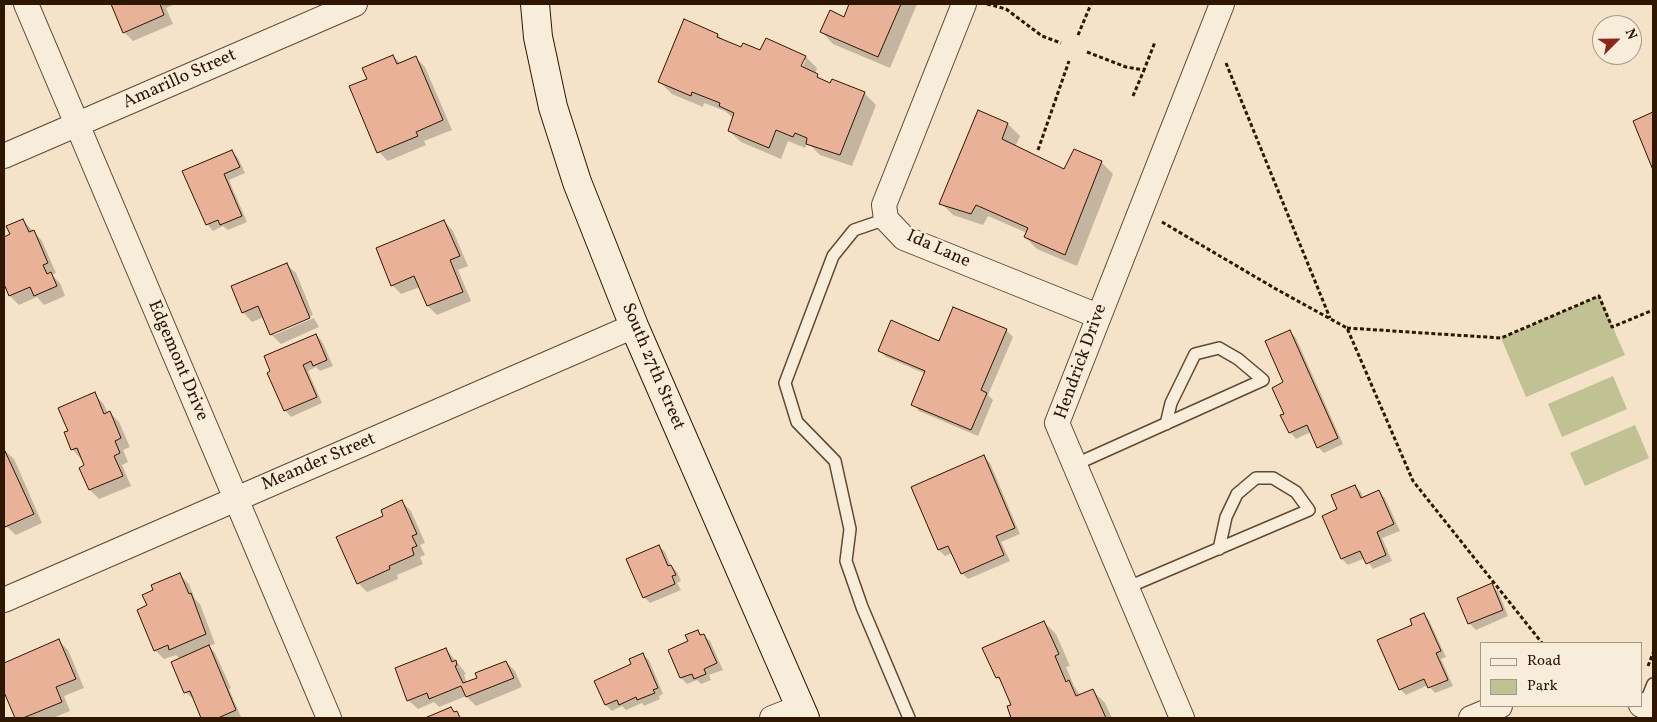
<!DOCTYPE html>
<style>
body{margin:0}
#map{position:relative;width:1657px;height:722px;overflow:hidden;background:#f4e3c8;font-family:Vollkorn,serif}
canvas{display:block}
.frame{position:absolute;inset:0;border:5px solid #2f1601;pointer-events:none}
.legend{position:absolute;left:1480px;top:642px;width:162px;height:65px;box-sizing:border-box;background:#f8eddb;border:1px solid #a89784;margin:0;padding:6px 9px;list-style:none;font-size:15px;color:#2f1601}
.legend li{display:flex;align-items:center;gap:10px;height:25px}
.legend b{width:25px;border:1px solid #a89784}
.north{position:absolute;left:1592px;top:15px;width:50px;height:50px;box-sizing:border-box;background:#f8eddb;border:1px solid #a89784;border-radius:50%;rotate:67deg;font-size:14px;font-weight:700;line-height:20px;text-align:center;color:#2f1601}
.north::after{content:'';display:block;margin:auto;width:18px;height:22px;background:#8f2418;clip-path:polygon(50% 0,100% 100%,50% 72%,0 100%)}
</style>
<div id="map">
<canvas width="1657" height="722"></canvas>
<div class="frame"></div>
<ul class="legend">
<li><b style="height:6px;background:#f8eddb"></b>Road</li>
<li><b style="height:14px;background:#c0c293"></b>Park</li>
</ul>
<div class="north">N</div>
</div>
<script>
const ctx = document.querySelector('canvas').getContext('2d');
ctx.lineJoin = 'round';
function paint(path, color) { ctx.fillStyle = color; ctx.fill(path, 'evenodd'); }
const toPath = rows => new Path2D(rows.map(r => 'M' + r).join(''));
function trace(path, color, width, dash) { ctx.strokeStyle = color; ctx.lineWidth = width; ctx.lineCap = dash ? 'butt' : 'round'; ctx.setLineDash(dash || []); ctx.stroke(path); }
function drawText(font, color, halo, rows, align = 'center') {
  ctx.font = font + ' Vollkorn,serif'; ctx.lineWidth = 4; ctx.setLineDash([]); ctx.textBaseline = 'middle'; ctx.strokeStyle = halo; ctx.fillStyle = color; for (const [text, x, y, turn = 0] of rows) {
    ctx.save(); ctx.translate(x, y); ctx.rotate((+turn || 0) * Math.PI / 180); ctx.textAlign = isNaN(turn) ? turn : align; if (halo) ctx.strokeText(text, 0, 0); ctx.fillText(text, 0, 0); ctx.restore();
  }
}
const green = toPath([
 [1599,296,1625,355,1526,397,1501,338],
 [1613,376,1627,409,1562,437,1548,404],
 [1635,425,1649,458,1585,486,1570,453]
]);
const shadow = toPath([
 [112,4,175,4,166,8,173,24,133,41,124,32],
 [851,4,917,4,890,68,833,44,822,32,844,18],
 [718,35,725,42,742,49,806,57,817,68,815,74,824,82,830,84,832,80,865,94,876,105,852,166,820,155,811,146,807,144,805,148,788,141,781,159,741,142,729,131,734,119,725,111,704,103,703,107,672,94,660,82],
 [803,60,806,60,800,72,798,71],
 [393,56,401,64,416,58,425,67,452,130,424,141,426,145,388,161,379,152,368,79],
 [978,112,1008,124,1020,136,1015,147,1064,170,1101,162,1113,174,1077,266,1037,249,1025,237,1027,233,988,216,983,225,953,215,941,203],
 [1653,114,1653,167,1634,122],
 [232,151,238,158,245,173,229,180,247,222,228,230,223,226,213,231,207,224,184,172],
 [23,220,42,241,56,273,52,275,60,283,65,296,44,305,37,297,19,305,10,296,4,281,4,238,12,235],
 [444,221,453,231,468,266,458,270,471,301,437,315,428,306,420,287,401,294,392,285],
 [286,264,296,273,313,315,274,332,274,335,314,318,319,327,281,344,271,334,264,317,252,322,243,312],
 [954,308,1007,331,1013,337,988,395,993,400,978,436,919,411,913,404,926,374,886,357,880,351,939,343],
 [1290,332,1296,338,1343,444,1324,453,1318,447,1311,432,1296,439,1290,432,1285,414,1285,383],
 [316,335,322,341,333,366,320,371,316,367,308,371,322,403,291,417,285,410,269,374],
 [94,394,103,403,108,413,110,413,119,422,130,447,123,450,128,462,122,465,131,486,99,499,90,490,86,466,81,459,72,449,69,431],
 [4,450,14,459,42,523,16,535,6,526,4,520],
 [984,457,990,463,1020,534,1001,542,1010,561,968,579,962,573,953,553,945,556,939,550,912,488],
 [1355,486,1361,492,1363,498,1379,492,1385,498,1400,531,1382,538,1392,561,1373,569,1365,558,1348,565,1342,559,1324,516,1338,510],
 [402,502,411,511,425,543,420,545,425,555,420,557,423,564,397,575,398,579,367,592,358,583,385,516],
 [659,546,665,552,671,566,677,572,681,581,677,583,681,590,650,603,644,597],
 [179,574,189,584,195,599,200,604,215,644,209,646,215,653,231,688,229,689,241,717,237,718,203,718,194,698,192,698,186,692,180,659,176,655,164,659,155,650,149,606],
 [1491,585,1498,591,1508,616,1476,630,1469,623,1459,599],
 [1423,614,1429,620,1446,657,1441,659,1453,686,1435,693,1428,685,1406,695,1400,689,1414,625],
 [1044,622,1056,634,1070,666,1066,667,1074,686,1081,696,1093,691,1105,703,1112,718,1012,718,1008,707,1013,705,1003,683,997,677],
 [697,631,710,641,723,670,709,675,711,680,701,684,697,680,687,684,681,678,669,651,690,642],
 [59,641,68,650,84,688,64,696,70,711,53,718,16,718,4,688,4,664],
 [446,649,464,671,466,674,464,675,467,683,478,679,506,662,515,671,522,687,476,706,466,696,439,707,434,702,418,709,408,700],
 [642,654,649,660,663,694,659,696,660,699,644,706,642,703,626,710,622,706,612,711,606,705,632,665],
 [451,708,462,718,428,718]
]);
const building = toPath([
 [111,4,160,4,164,15,123,33,111,4],
 [849,4,901,4,878,57,820,32,830,10,844,17,849,4],
 [684,19,718,34,717,37,741,47,743,43,760,50,766,38,806,56,801,66,818,74,817,77,830,83,832,79,865,92,840,155,806,144,807,138,795,133,793,137,776,130,769,148,728,131,734,113,719,106,720,103,692,92,691,96,658,82,684,19],
 [393,55,397,64,416,56,443,120,416,132,418,136,377,153,349,86,367,79,362,68,393,55],
 [978,110,1008,123,1002,139,1064,169,1074,149,1102,161,1065,255,1024,237,1028,228,976,205,971,214,939,204,978,110],
 [1653,112,1653,170,1633,121,1653,112],
 [232,150,240,167,224,174,242,216,220,225,218,220,206,225,182,171,232,150],
 [23,219,29,232,34,230,48,263,43,265,47,274,51,272,57,286,34,296,30,287,9,296,4,284,4,237,10,234,6,226,23,219],
 [444,220,460,256,450,260,463,292,427,306,414,276,391,286,376,248,444,220],
 [287,263,310,318,270,335,258,306,242,313,231,286,287,263],
 [953,307,1007,329,981,390,987,393,971,430,911,405,925,371,878,351,891,320,939,341,953,307],
 [1290,330,1338,438,1317,448,1307,425,1289,433,1280,415,1284,414,1272,388,1283,382,1265,341,1290,330],
 [316,334,327,360,313,366,311,361,303,365,317,397,284,411,267,373,270,371,264,356,316,334],
 [95,392,104,414,110,411,121,438,115,441,120,453,114,456,123,476,89,490,79,468,84,465,77,448,71,450,64,432,68,431,58,408,95,392],
 [4,449,34,514,5,527,4,523,4,449],
 [984,455,1015,528,996,536,1004,555,961,574,948,546,938,550,911,487,984,455],
 [1355,485,1361,498,1379,490,1394,524,1377,532,1386,555,1366,564,1360,551,1341,559,1322,516,1337,509,1331,495,1355,485],
 [402,500,417,534,412,536,417,546,412,548,414,555,389,566,390,569,357,584,336,537,383,516,381,510,402,500],
 [659,545,668,566,671,565,676,575,672,576,675,584,643,598,626,559,659,545],
 [180,573,189,594,191,593,206,634,169,650,168,645,154,651,137,610,147,605,142,595,153,590,151,585,180,573],
 [1492,583,1503,610,1468,624,1457,598,1492,583],
 [1424,613,1441,651,1436,653,1448,680,1428,688,1424,679,1399,690,1377,640,1412,625,1410,619,1424,613],
 [1044,621,1059,654,1055,656,1066,682,1069,680,1076,696,1093,689,1106,718,1011,718,1007,706,1011,705,999,677,996,678,982,648,1044,621],
 [698,630,700,635,704,634,717,663,704,669,706,674,694,679,692,674,680,678,668,650,688,641,685,635,698,630],
 [59,639,76,679,56,687,62,702,23,718,15,718,4,692,4,663,59,639],
 [209,645,236,710,218,718,201,718,190,691,184,693,171,662,209,645],
 [446,648,452,662,456,660,457,665,455,666,463,683,477,678,475,673,506,661,514,678,466,697,461,686,429,699,427,693,407,701,395,668,446,648],
 [643,653,658,688,653,690,655,693,637,700,636,697,619,705,617,700,605,705,594,681,631,664,629,659,643,653],
 [451,707,454,712,457,711,460,718,425,718,451,707]
]);
const path = toPath([
 [987,4,1006,9,1042,36,1061,43],
 [1078,35,1091,4],
 [1087,52,1126,67,1144,70,1155,42],
 [1226,63,1330,318],
 [1133,96,1144,70],
 [1038,150,1069,61],
 [1162,222,1276,289,1347,328,1413,481,1542,643],
 [1347,328,1501,338,1599,296,1612,327,1653,310],
 [1648,666,1653,653]
]);
const service = toPath([
 [886,219,854,230,833,256,785,383,797,422,835,461,850,529,846,561,862,607,909,718],
 [1074,465,1263,380,1238,359,1219,348,1195,354,1171,403,1166,424],
 [1126,588,1309,510,1296,492,1273,478,1256,478,1237,494,1226,517,1219,549],
 [1644,706,1653,684]
]);
const minor = toPath([
 [26,4,329,718],
 [964,4,884,205,886,219,904,238,1098,316],
 [4,156,355,4],
 [4,600,634,326],
 [1641,705,1653,711],
 [772,718,800,707],
 [1182,718,1057,423,1222,4],
 [1471,718,1500,706]
]);
const secondary = toPath([
 [535,4,538,37,553,107,577,182,634,326,805,718]
]);
const streetNames = [
 ["Amarillo Street",180,80,-24],
 ["Ida Lane",938,250,24],
 ["Edgemont Drive",177,361,67],
 ["Hendrick Drive",1082,362,-70],
 ["South 27th Street",652,367,67],
 ["Meander Street",319,463,-23]
];
paint(green, '#c0c293');
paint(shadow, '#0003');
paint(building, '#e9b198');
trace(building, '#2f1601', 1);
trace(service, '#604933', 14);
trace(minor, '#604933', 26);
trace(secondary, '#2f1601', 30);
trace(path, '#2f1601', 3, [4, 2.5]);
trace(service, '#f8eddb', 11);
trace(minor, '#f8eddb', 24);
trace(secondary, '#f8eddb', 28);
drawText('18px', '#2f1601', '#f8eddb', streetNames);
</script>
